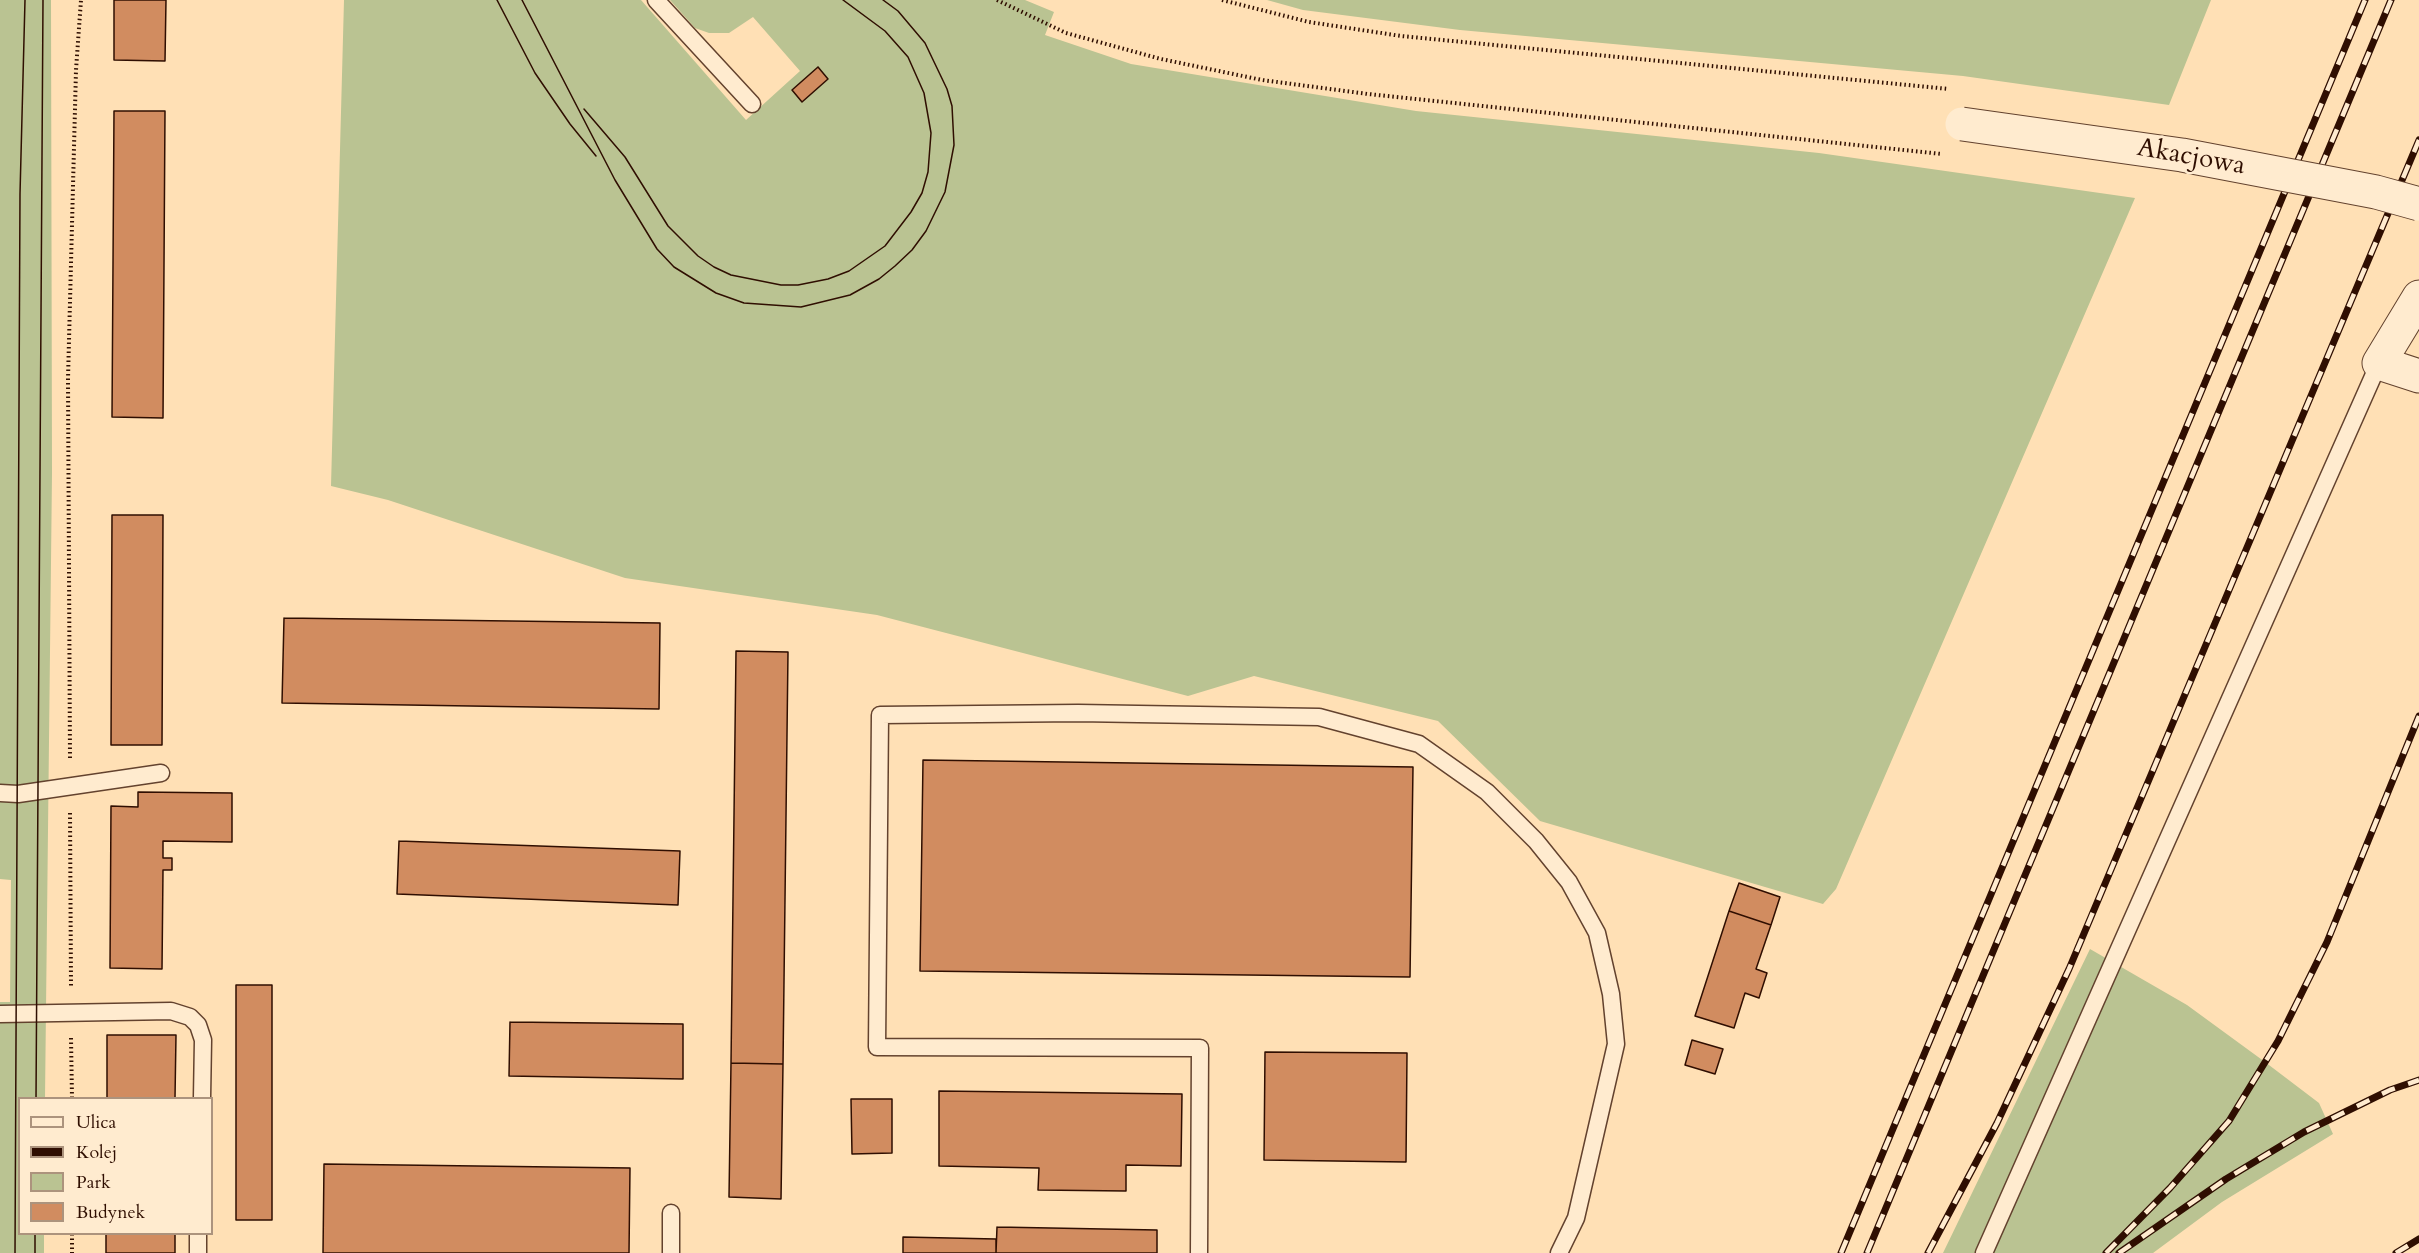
<!DOCTYPE html>
<style>
body{margin:0}
#map{position:relative;width:2419px;height:1253px;overflow:hidden;background:#ffe0b5;font-family:Cardo,serif}
canvas{display:block}
.legend{position:absolute;left:18px;top:1097px;width:195px;height:138px;box-sizing:border-box;background:#ffebcf;border:2px solid #ac937d;margin:0;padding:8px 10px;list-style:none;font-size:18px;color:#2f0e01}
.legend li{display:flex;align-items:center;gap:12px;height:30px}
.legend b{width:30px;border:2px solid #ac937d}
</style>
<div id="map">
<canvas width="2419" height="1253"></canvas>
<ul class="legend">
<li><b style="height:8px;background:#ffebcf"></b>Ulica</li>
<li><b style="height:8px;background:#2f0e01"></b>Kolej</li>
<li><b style="height:16px;background:#bac392"></b>Park</li>
<li><b style="height:16px;background:#d18c60"></b>Budynek</li>
</ul>
</div>
<script>
const ctx = document.querySelector('canvas').getContext('2d');
ctx.lineJoin = 'round';
function paint(path, color) { ctx.fillStyle = color; ctx.fill(path, 'evenodd'); }
const toPath = rows => new Path2D(rows.map(r => 'M' + r).join(''));
function trace(path, color, width, dash) { ctx.strokeStyle = color; ctx.lineWidth = width; ctx.lineCap = dash ? 'butt' : 'round'; ctx.setLineDash(dash || []); ctx.stroke(path); }
function drawText(font, color, halo, rows, align = 'center') {
  ctx.font = font + ' Cardo,serif'; ctx.lineWidth = 5; ctx.setLineDash([]); ctx.textBaseline = 'middle'; ctx.strokeStyle = halo; ctx.fillStyle = color; for (const [text, x, y, turn = 0] of rows) {
    ctx.save(); ctx.translate(x, y); ctx.rotate((+turn || 0) * Math.PI / 180); ctx.textAlign = isNaN(turn) ? turn : align; if (halo) ctx.strokeText(text, 0, 0); ctx.fillText(text, 0, 0); ctx.restore();
  }
}
const green = toPath([
 [0,0,51,0,52,473,45,1098,20,1098,20,1234,44,1234,44,1253,0,1253,0,1002,10,1002,11,880,0,879],
 [344,0,641,0,746,120,800,71,753,17,729,33,709,33,695,28,670,0,1025,0,1054,12,1045,35,1131,64,1416,111,1819,153,2135,198,1836,889,1823,904,1540,821,1438,721,1254,676,1188,696,877,615,625,578,388,500,331,486],
 [1267,0,2211,0,2169,105,1963,76,1460,30,1303,10],
 [2090,949,2187,1005,2265,1062,2319,1103,2333,1134,2222,1202,2153,1253,1943,1253]
]);
const building = toPath([
 [114,0,166,0,165,61,114,60,114,0],
 [818,67,828,79,802,102,792,90,818,67],
 [114,111,165,111,163,418,112,417,114,111],
 [112,515,163,515,162,745,111,745,112,515],
 [284,618,660,623,659,709,282,703,284,618],
 [736,651,788,652,783,1064,731,1063,736,651],
 [923,760,1413,767,1410,977,920,971,923,760],
 [138,792,232,793,232,842,163,841,163,858,172,858,172,870,163,870,162,969,110,968,111,806,138,807,138,792],
 [399,841,680,851,678,905,397,894,399,841],
 [1739,883,1780,897,1771,925,1729,911,1739,883],
 [1729,911,1771,925,1756,969,1767,973,1759,998,1745,993,1734,1028,1695,1016,1729,911],
 [236,985,272,985,272,1220,236,1220,236,985],
 [510,1022,683,1024,683,1079,509,1076,510,1022],
 [107,1035,176,1035,175,1098,107,1098,107,1035],
 [1692,1040,1723,1049,1715,1074,1685,1065,1692,1040],
 [1265,1052,1407,1053,1406,1162,1264,1160,1265,1052],
 [731,1063,783,1064,781,1199,729,1197,731,1063],
 [939,1091,1182,1094,1181,1166,1126,1165,1126,1191,1038,1190,1039,1168,939,1166,939,1091],
 [851,1099,892,1099,892,1153,852,1154,851,1099],
 [324,1164,630,1168,629,1253,323,1253,324,1164],
 [997,1227,1157,1230,1157,1253,996,1253,997,1227],
 [106,1234,175,1234,175,1253,106,1253,106,1234],
 [903,1237,996,1239,996,1253,903,1253,903,1237]
]);
const path = toPath([
 [997,0,1066,33,1161,59,1262,80,1368,94,1942,154],
 [1222,0,1309,22,1401,36,1949,89],
 [70,758,68,379,76,70,81,0],
 [70,813,71,986],
 [71,1038,72,1098],
 [72,1234,72,1253]
]);
const service = toPath([
 [656,0,752,104],
 [0,793,18,794,161,773],
 [0,1014,171,1011,190,1017,198,1025,203,1040,202,1098],
 [198,1253,198,1234],
 [671,1253,671,1213],
 [1199,1253,1200,1048,877,1047,880,715,1078,713,1319,717,1419,744,1487,792,1536,841,1569,882,1597,933,1611,994,1616,1044,1576,1218,1559,1253],
 [1984,1253,2379,363]
]);
const minor = toPath([
 [2419,297,2379,363,2419,376]
]);
const tram = toPath([
 [497,0,535,73,570,124,596,156],
 [522,0,615,180,657,249,674,267,716,293,744,303,801,307,850,295,879,279,895,266,912,250,926,231,945,192,954,145,952,106,947,89,925,43,898,11,883,0],
 [584,109,625,157,668,226,698,256,714,267,731,275,781,285,798,285,828,279,849,271,885,246,911,212,922,193,928,172,931,133,924,93,908,57,885,31,843,0],
 [36,1098,43,0],
 [15,1253,20,194,25,0],
 [35,1253,35,1234]
]);
const rail = toPath([
 [1841,1253,2365,0],
 [1867,1253,2391,0],
 [1928,1253,1997,1123,2069,969,2419,140],
 [2106,1253,2170,1188,2229,1121,2278,1041,2327,942,2419,716],
 [2119,1253,2226,1179,2304,1132,2390,1090,2419,1080],
 [2396,1253,2419,1239]
]);
const tertiaryBridge = toPath([
 [1962,124,2182,155,2376,192,2419,204]
]);
const streetNames = [
 ["Akacjowa",2191,158,10]
];
paint(green, '#bac392');
paint(building, '#d18c60');
trace(building, '#2f0e01', 1.5);
trace(service, '#63422e', 19);
trace(minor, '#63422e', 35);
trace(path, '#2f0e01', 4, [1.5, 3]);
trace(service, '#ffebcf', 16);
trace(minor, '#ffebcf', 33);
trace(tram, '#2f0e01', 1.5);
trace(rail, '#2f0e01', 7);
trace(rail, '#ffebcf', 4.5, [14]);
trace(tertiaryBridge, '#63422e', 35, []);
trace(tertiaryBridge, '#ffebcf', 33);
drawText('26px', '#2f0e01', '#ffebcf', streetNames);
</script>
